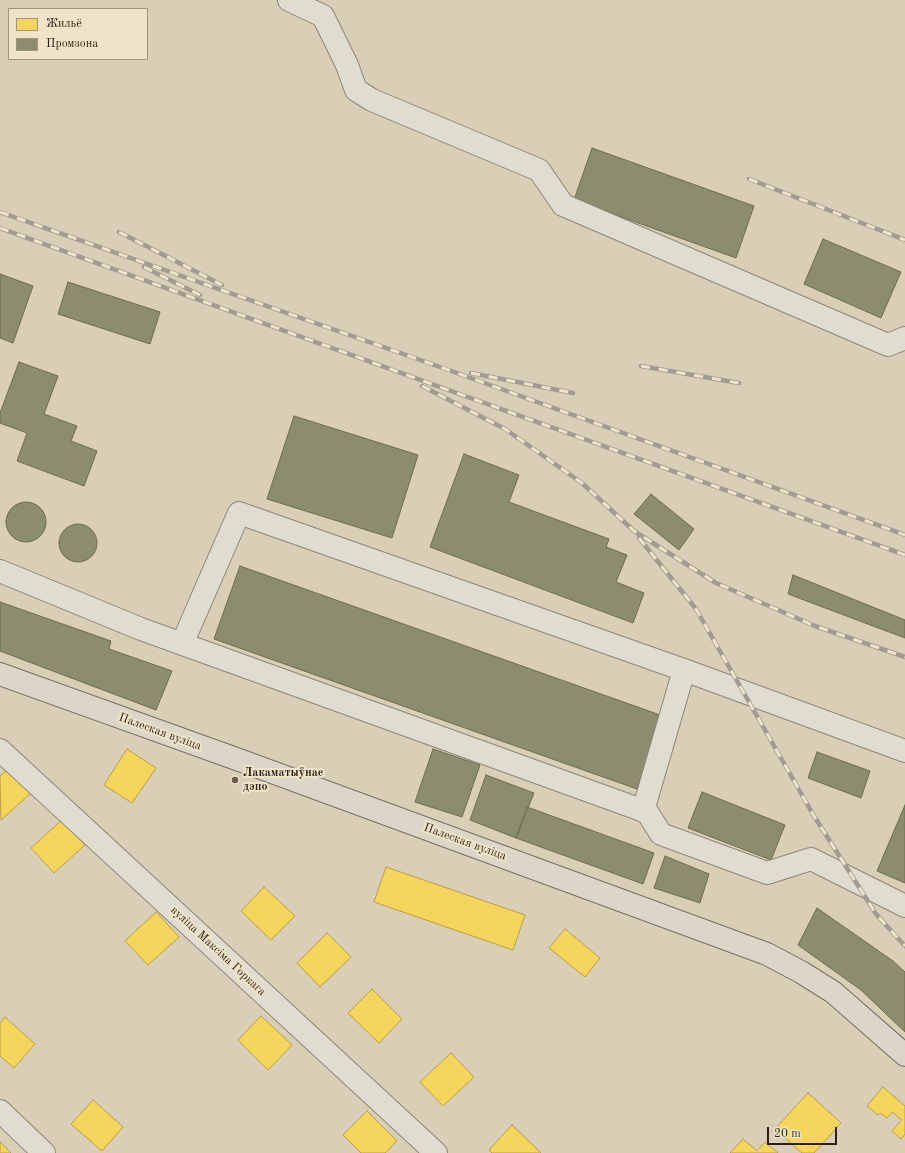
<!DOCTYPE html>
<meta charset="utf-8">
<style>
body{margin:0}
#map{position:relative;width:905px;height:1153px;overflow:hidden;background:#d8cfb6;font-family:"Old Standard TT",serif}
canvas{display:block}
.legend{position:absolute;left:8px;top:8px;width:140px;height:52px;box-sizing:border-box;background:#eee4c7;border:1px solid #a29480;margin:0;padding:5px 7px;list-style:none;font-size:12px;color:#2f1c15}
.legend li{display:flex;align-items:center;gap:8px;height:20px}
.legend b{width:20px;border:1px solid #a29480}
.scale{position:absolute;left:767px;top:1127px;width:70px;height:18px;box-sizing:border-box;border:2px solid #2f1c15;border-top:0;padding-left:5px;font-size:12px;line-height:14px;white-space:nowrap;color:#2f1c15;-webkit-text-stroke:3px #eee4c7;paint-order:stroke}
</style>
<div id="map">
<canvas width="905" height="1153"></canvas>
<ul class="legend">
<li><b style="height:11px;background:#f6d55c"></b>Жильё</li>
<li><b style="height:11px;background:#8c8c6e"></b>Промзона</li>
</ul>
<div class="scale">20 m</div>
</div>
<script>
const ctx = document.querySelector('canvas').getContext('2d');
ctx.lineJoin = 'round';
function paint(path, color) { ctx.fillStyle = color; ctx.fill(path, 'evenodd'); }
const toPath = rows => new Path2D(rows.map(r => 'M' + r).join(''));
function trace(path, color, width, dash) { ctx.strokeStyle = color; ctx.lineWidth = width; ctx.lineCap = dash ? 'butt' : 'round'; ctx.setLineDash(dash || []); ctx.stroke(path); }
function drawText(font, color, halo, rows, align = 'center') {
  ctx.font = font + ' "Old Standard TT",serif'; ctx.lineWidth = 4; ctx.setLineDash([]); ctx.textBaseline = 'middle'; ctx.strokeStyle = halo; ctx.fillStyle = color; for (const [text, x, y, turn = 0] of rows) {
    ctx.save(); ctx.translate(x, y); ctx.rotate((+turn || 0) * Math.PI / 180); ctx.textAlign = isNaN(turn) ? turn : align; if (halo) ctx.strokeText(text, 0, 0); ctx.fillText(text, 0, 0); ctx.restore();
  }
}
const homes = toPath([
 [127,749,156,768,132,803,104,785,127,749],
 [10,767,32,792,1,820,0,776,10,767],
 [63,819,85,845,54,873,31,848,63,819],
 [386,867,525,915,513,950,374,902,386,867],
 [264,887,295,916,271,940,241,911,264,887],
 [156,912,179,937,148,965,125,941,156,912],
 [565,929,600,958,585,977,549,948,565,929],
 [327,933,351,957,320,987,297,963,327,933],
 [372,989,402,1019,379,1043,348,1013,372,989],
 [261,1016,292,1045,268,1070,238,1040,261,1016],
 [5,1017,35,1044,14,1068,0,1056,0,1023,5,1017],
 [451,1053,474,1077,443,1106,420,1082,451,1053],
 [883,1087,905,1106,905,1134,901,1139,892,1131,902,1120,892,1112,887,1118,880,1113,878,1115,867,1106,883,1087],
 [808,1093,841,1123,814,1153,802,1153,775,1129,808,1093],
 [93,1100,123,1127,102,1151,71,1124,93,1100],
 [367,1111,397,1141,385,1153,361,1153,343,1135,367,1111],
 [512,1125,541,1153,492,1153,489,1150,512,1125],
 [743,1139,757,1151,765,1142,778,1153,730,1153,743,1139],
 [0,1142,11,1153,0,1153,0,1142]
]);
const industry = toPath([
 [592,148,754,206,736,258,574,200,592,148],
 [823,239,901,272,881,318,804,284,823,239],
 [0,274,33,286,13,343,0,338,0,274],
 [68,282,160,312,150,344,58,314,68,282],
 [19,362,58,376,44,414,77,426,71,441,97,451,84,486,17,461,27,433,0,423,0,413,19,362],
 [294,416,418,455,392,538,267,499,294,416],
 [464,454,519,475,509,502,609,539,606,547,627,555,616,582,644,593,633,623,430,547,464,454],
 [651,494,694,529,679,550,634,514,651,494],
 '6 522a20 20 0 1 1 40 0a20 20 0 1 1-40 0Z',
 '59 543a19 19 0 1 1 38 0a19 19 0 1 1-38 0Z',
 [240,566,663,716,637,789,214,639,240,566],
 [793,575,905,620,905,638,788,594,793,575],
 [0,602,111,641,109,649,172,671,156,710,0,651,0,602],
 [433,749,480,765,462,817,415,802,433,749],
 [817,752,870,771,861,798,808,778,817,752],
 [486,775,534,793,516,838,470,820,486,775],
 [702,792,785,825,771,860,688,828,702,792],
 [905,805,905,883,877,871,905,805],
 [527,807,654,853,643,884,516,838,527,807],
 [665,856,709,874,700,903,654,888,665,856],
 [817,908,893,961,905,972,905,1032,861,990,798,945,817,908]
]);
const minor = toPath([
 [289,0,323,16,347,65,356,90,372,100,539,170,563,205,888,345,905,338],
 [0,571,141,629,647,812,661,834,767,873,811,859,905,906],
 [182,644,239,513,684,670,643,811],
 [684,670,905,751],
 [0,750,436,1153],
 [0,1111,44,1153]
]);
const major = toPath([
 [0,674,242,761,767,954,801,972,833,992,905,1055]
]);
const rail = toPath([
 [749,179,905,240],
 [0,212,443,368,905,535],
 [0,228,905,555],
 [119,232,222,285],
 [144,267,200,295],
 [641,366,739,383],
 [471,373,573,393],
 [422,386,505,429,582,483,634,531,716,583,815,626,905,657],
 [639,538,696,609,814,816,876,914,905,946]
]);
const markers = [
 [235,780,4,"#6a5b4d"]
];
const streetNames = [
 ["Палеская вуліца",160,732,20],
 ["Палеская вуліца",465,842,20],
 ["вуліца Максіма Горкага",218,951,43]
];
const poiNames = [
 ["Лакаматыўнае",243,773],
 ["дэпо",243,787]
];
paint(homes, '#f6d55c');
trace(homes, '#ba9e47', 1);
paint(industry, '#8c8c6e');
trace(industry, '#706a53', 1);
trace(minor, '#8e8678', 24);
trace(major, '#776f62', 24);
trace(minor, '#e0dcd0', 22);
trace(major, '#dbd6c7', 22);
trace(rail, '#a19b91', 4.5);
trace(rail, '#eee4c7', 3, [9]);
for (const [x, y, r, color] of markers) { const dot = new Path2D(); dot.arc(x, y, r, 0, 2 * Math.PI); ctx.fillStyle = color; ctx.fill(dot); trace(dot, '#eee4c7', 1.5); }
drawText('12px', '#2f1c15', '#eee4c7', streetNames);
drawText('bold 12px', '#2f1c15', '#eee4c7', poiNames, 'left');
</script>
